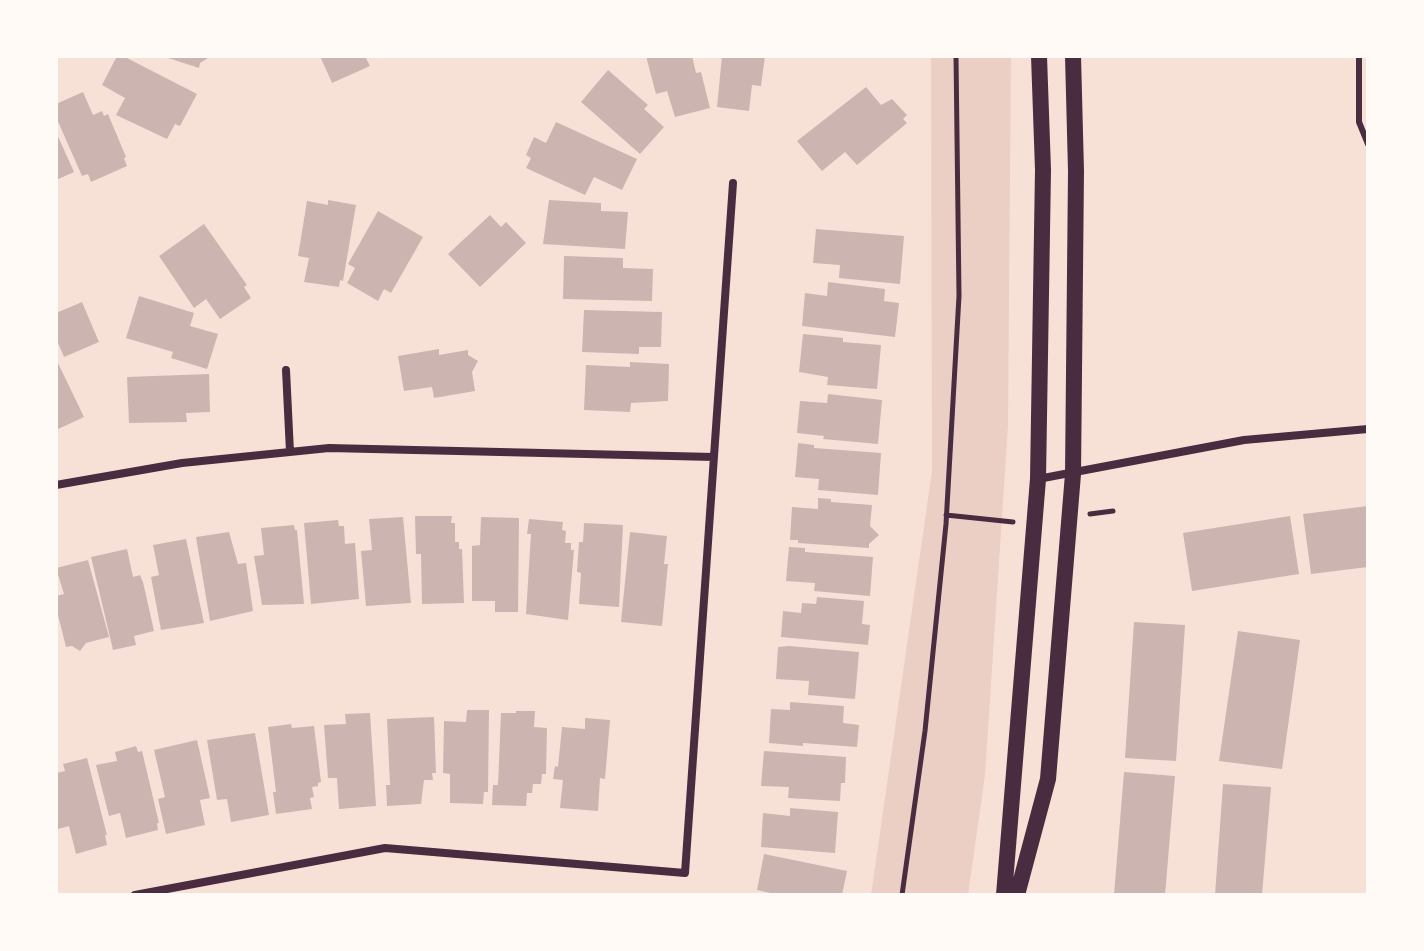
<!DOCTYPE html>
<style>
body{margin:0}
#map{position:relative;width:1424px;height:951px;overflow:hidden;background:#f7e1d7;font-family:"Source Sans 3",sans-serif}
canvas{display:block}
.frame{position:absolute;inset:0;border:58px solid #fffaf5;pointer-events:none}
</style>
<div id="map">
<canvas width="1424" height="951"></canvas>
<div class="frame"></div>
</div>
<script>
const ctx = document.querySelector('canvas').getContext('2d');
ctx.lineJoin = 'round';
function paint(path, color) { ctx.fillStyle = color; ctx.fill(path, 'evenodd'); }
const toPath = rows => new Path2D(rows.map(r => 'M' + r).join(''));
function trace(path, color, width, dash) { ctx.strokeStyle = color; ctx.lineWidth = width; ctx.lineCap = dash ? 'butt' : 'round'; ctx.setLineDash(dash || []); ctx.stroke(path); }
const green = toPath([
 [931,56,1011,56,1008,426,985,775,968,895,871,895,932,471]
]);
const building = toPath([
 [117,56,123,56,197,94,180,126,175,124,167,139,116,115,125,98,102,85],
 [162,56,211,56,200,63,199,68],
 [320,56,365,56,370,66,332,83],
 [646,56,692,56,696,73,701,72,710,108,675,117,667,91,656,94],
 [722,56,765,56,761,86,752,85,749,111,717,107],
 [608,70,648,105,644,109,664,127,640,154,581,102],
 [866,87,881,105,892,99,907,115,903,119,907,123,857,165,845,152,822,171,797,141],
 [83,92,93,115,102,111,104,116,108,114,126,157,124,158,127,166,91,182,88,174,82,176,56,117,56,104],
 [556,122,637,159,622,190,594,177,585,195,526,168,531,158,526,155,534,137,546,143],
 [56,132,74,172,56,180],
 [328,200,356,205,343,281,340,280,339,287,304,282,309,258,298,256,307,201,328,205],
 [549,200,601,203,601,211,628,212,625,249,543,244],
 [378,211,423,237,391,293,384,289,378,301,347,283,355,268,348,264],
 [490,215,501,227,506,222,526,243,480,287,448,254],
 [204,224,247,285,244,287,251,298,220,319,206,299,194,308,159,256],
 [816,229,904,236,900,284,839,278,840,265,813,263],
 [564,256,623,258,623,268,653,269,652,301,563,299],
 [828,282,885,289,884,301,899,303,895,337,802,326,805,293,827,296],
 [139,296,194,313,190,326,218,334,207,369,171,358,173,352,126,338],
 [82,302,99,342,64,357,56,338,56,313],
 [584,310,662,312,661,347,639,347,639,354,582,352],
 [803,334,843,338,843,342,881,345,877,389,827,385,828,377,799,372],
 [439,349,439,355,468,350,468,355,478,361,472,372,475,391,434,398,432,387,404,391,398,356],
 [56,359,84,417,56,430],
 [630,362,669,364,668,401,631,403,630,412,584,410,586,365,630,367],
 [209,374,210,412,186,413,187,422,129,423,127,377],
 [828,394,882,400,878,444,823,439,824,436,797,433,800,401,827,403],
 [798,443,814,445,814,448,881,453,878,495,818,490,819,479,795,477],
 [818,498,831,499,831,502,872,505,870,526,879,535,869,544,869,548,798,543,798,540,790,540,792,507,818,509],
 [1368,506,1368,567,1311,574,1303,514],
 [415,516,452,516,451,523,455,523,455,542,459,542,459,549,462,549,464,603,422,604,421,554,416,554],
 [1290,516,1299,574,1192,591,1183,533],
 [403,517,411,603,366,606,361,551,372,550,369,519],
 [481,517,519,518,518,612,495,612,495,601,472,601,472,546,480,545],
 [529,519,563,522,562,530,566,531,565,543,571,543,571,550,574,550,568,620,526,614,531,534,527,534],
 [338,520,339,526,344,526,345,544,355,543,359,599,311,604,304,523],
 [584,523,623,525,619,607,579,604,581,573,577,572,579,542,583,542],
 [294,525,295,530,297,530,304,604,262,605,254,556,264,555,261,528],
 [229,532,238,564,246,563,253,611,210,621,196,537],
 [630,532,667,536,664,564,668,564,662,626,621,622],
 [186,539,204,623,161,630,151,577,159,575,153,545],
 [789,547,805,548,805,552,873,557,870,596,814,591,815,583,786,581],
 [127,549,133,577,140,575,143,582,154,631,134,636,136,645,113,650,91,557],
 [88,560,109,637,86,643,80,651,72,646,66,647,56,607,56,596,64,594,56,568],
 [817,597,864,601,862,624,870,625,868,645,781,637,783,611,801,613,802,603,816,604],
 [1134,622,1185,625,1176,761,1125,758],
 [1238,631,1300,640,1282,769,1219,761],
 [789,646,859,652,855,699,808,695,809,681,776,679,778,647],
 [790,702,844,706,843,723,859,725,857,747,803,743,803,746,769,743,771,709,790,710],
 [467,710,489,710,488,792,484,792,483,804,450,803,450,774,443,773,444,721,466,722],
 [516,711,535,711,534,727,547,728,546,774,542,774,541,784,533,784,532,793,527,793,526,806,492,805,493,785,498,785,501,713,516,713],
 [370,713,376,806,339,809,337,778,328,778,324,725,346,724,345,714],
 [434,717,436,773,432,773,433,780,424,780,421,804,387,806,386,785,390,785,387,719],
 [585,718,610,720,605,779,600,778,598,811,560,808,563,780,553,779,555,766,558,767,562,727,585,729],
 [291,724,292,728,314,726,321,782,318,783,318,786,312,787,314,797,310,798,312,809,276,814,273,792,276,792,268,727],
 [255,733,269,815,231,822,227,799,217,800,207,740],
 [197,740,210,798,200,800,205,825,166,834,158,799,165,797,154,750],
 [136,746,138,752,142,751,159,823,157,823,158,830,126,838,120,813,109,816,96,765,117,761,115,752],
 [764,751,846,757,845,783,841,783,840,801,788,798,789,787,761,786],
 [87,758,107,835,105,835,107,845,76,854,69,826,58,829,56,821,56,773,65,771,63,764],
 [1124,772,1175,776,1165,895,1114,895],
 [1223,784,1271,787,1262,895,1215,895],
 [790,808,838,812,835,853,761,847,763,813,790,816],
 [764,854,847,871,842,895,779,895,757,890]
]);
const path = toPath([
 [1090,514,1113,511],
 [946,515,1013,522],
 [902,895,925,731,946,524,959,296,956,56]
]);
const service = toPath([
 [1359,56,1359,122,1368,144]
]);
const minor = toPath([
 [286,370,290,452],
 [1038,479,1244,440,1368,429],
 [56,485,182,463,329,448,714,457],
 [135,895,385,848,685,873,733,183]
]);
const secondary = toPath([
 [1004,895,1038,479,1043,170,1039,56],
 [1017,895,1048,779,1073,474,1076,171,1073,56]
]);
paint(green, '#ebcfc5');
paint(building, '#ccb4b1');
trace(path, '#4a2c40', 5);
trace(service, '#4a2c40', 6);
trace(minor, '#4a2c40', 8);
trace(secondary, '#4a2c40', 16);
</script>
